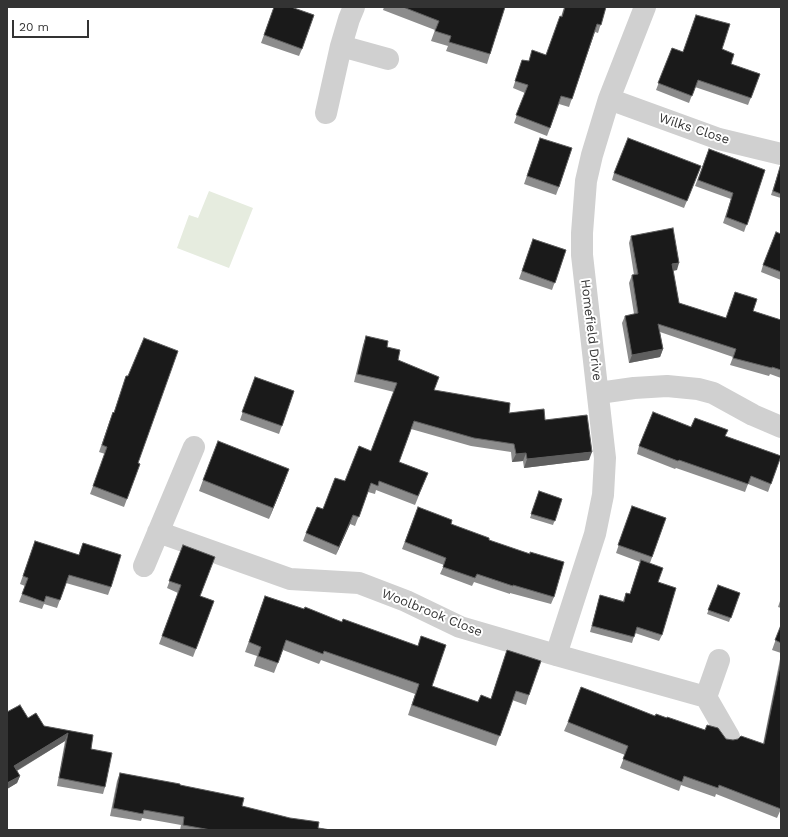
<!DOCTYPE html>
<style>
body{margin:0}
#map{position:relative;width:788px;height:837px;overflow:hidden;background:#fff;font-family:"Work Sans",sans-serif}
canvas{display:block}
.frame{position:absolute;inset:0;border:8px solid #333;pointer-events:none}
.scale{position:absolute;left:12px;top:20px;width:77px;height:18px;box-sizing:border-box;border:2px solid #333;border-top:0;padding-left:5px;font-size:12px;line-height:14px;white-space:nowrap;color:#333;-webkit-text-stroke:3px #fff;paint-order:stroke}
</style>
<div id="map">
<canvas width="788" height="837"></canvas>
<div class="frame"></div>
<div class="scale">20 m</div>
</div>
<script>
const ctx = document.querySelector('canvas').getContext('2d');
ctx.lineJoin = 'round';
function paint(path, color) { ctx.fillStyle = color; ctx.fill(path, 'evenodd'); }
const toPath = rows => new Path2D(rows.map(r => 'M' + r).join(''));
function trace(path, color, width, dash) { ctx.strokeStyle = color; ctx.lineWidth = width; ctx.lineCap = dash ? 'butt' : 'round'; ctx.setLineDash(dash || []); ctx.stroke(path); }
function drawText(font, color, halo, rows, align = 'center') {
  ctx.font = font + ' "Work Sans",sans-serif'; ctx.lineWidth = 4; ctx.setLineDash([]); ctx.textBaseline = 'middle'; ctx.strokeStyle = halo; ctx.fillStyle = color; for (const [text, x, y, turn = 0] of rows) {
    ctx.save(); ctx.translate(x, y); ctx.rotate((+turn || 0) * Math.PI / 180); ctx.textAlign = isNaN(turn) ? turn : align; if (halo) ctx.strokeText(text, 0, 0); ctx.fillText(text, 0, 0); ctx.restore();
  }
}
const green = toPath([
 [209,191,253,208,229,268,177,248,189,215,198,218]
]);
const minor = toPath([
 [341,46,388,59],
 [609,99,719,139,781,154],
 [326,113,341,46,349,19,354,7],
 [599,393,634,388,667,386,698,389,713,393,753,415,781,427],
 [158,532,290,579,359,583,406,601,460,627,556,655,706,697],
 [144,566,194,447],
 [556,655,595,534,603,495,605,458,582,255,582,233,586,181,592,155,609,99,645,7],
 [719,660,706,697,729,737]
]);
const wall = toPath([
 [274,7,302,49,299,56,261,43],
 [384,7,505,7,487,64,446,51,448,46,431,41,435,30,383,10],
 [564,7,606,7,598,33,595,32,569,107,559,104,547,136,514,123,525,93,513,88,522,60,528,61,546,55,561,17],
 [672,48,683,52,722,49,731,64,760,74,748,105,695,87,689,103,656,90],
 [540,138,559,187,556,195,524,184],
 [709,149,765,170,744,232,723,223,731,199,695,186],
 [701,166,684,208,612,180,614,173],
 [780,167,781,168,781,198,771,195],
 [781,234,781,280,761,272,763,265],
 [631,236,677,270,673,271,679,303,726,318,753,311,781,320,781,378,770,374,769,376,730,365,733,357,660,332,663,349,660,357,629,363,622,323,625,316,634,314,629,283,632,275,634,275,629,243],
 [533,239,566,250,552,290,519,279],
 [366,336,387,347,398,360,434,390,509,413,545,420,589,460,524,468,523,461,512,462,511,452,471,446,411,429,399,462,428,473,415,505,376,490,375,494,368,492,355,526,350,524,336,555,303,541,306,533,323,509,345,481,371,451,394,392,354,382,363,345],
 [126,376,138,463,140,464,124,507,90,494,105,454,99,452,110,420,114,412],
 [255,377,294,391,279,434,240,420],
 [691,427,725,436,781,456,768,492,748,484,745,492,676,468,675,469,637,454,639,446],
 [203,480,285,480,269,519,199,491],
 [539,491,562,499,553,525,530,518],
 [632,506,666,518,650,563,658,582,662,635,659,641,635,633,632,643,590,632,600,595,623,601,626,593,630,594,640,562,616,553],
 [418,507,451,524,489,540,554,597,551,604,510,593,510,594,474,582,472,586,440,574,444,565,402,549],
 [35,541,79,555,83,543,111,587,108,595,66,583,57,608,44,604,42,609,19,602,25,586,20,584],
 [183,545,200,596,214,601,193,657,159,644,178,593,167,588],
 [718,585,740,593,729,622,707,614],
 [265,596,432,686,478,702,491,699,507,650,529,695,526,705,512,700,496,746,408,715,415,694,321,660,319,664,283,650,274,673,254,666,257,656,245,652],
 [781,598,781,608,778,607],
 [781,625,781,653,772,650],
 [781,654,781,809,777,818,716,794,715,797,681,785,679,791,620,768,625,755,564,731,568,722,655,716,726,739,733,740,763,744],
 [28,718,44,726,93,735,91,749,105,787,103,794,57,786,65,741,17,771,20,776,17,783,7,789],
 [120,773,180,785,242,806,318,828,331,830,180,830,181,825,142,818,141,821,110,816,117,781]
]);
const shadedWall = toPath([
 [679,263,677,270,669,271,672,264],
 [663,349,660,357,629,363,632,355],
 [592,452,589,460,524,468,527,459],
 [526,453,523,461,512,462,516,454],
 [289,469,285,480,269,519,273,508],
 [353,515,350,524,336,555,339,547],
 [68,733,65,741,11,774,14,766],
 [20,776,17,783,7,789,7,783]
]);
const building = toPath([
 [274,7,291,7,314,15,302,49,264,35,274,7],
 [403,7,505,7,490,54,449,42,451,36,435,31,439,21,403,7],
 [565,7,606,7,601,25,597,24,572,99,561,96,550,128,516,115,528,85,515,81,522,60,529,61,532,50,546,55,560,16,562,17,565,7],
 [696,15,730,24,722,49,734,54,731,64,760,74,751,98,698,80,692,96,658,83,672,48,683,52,696,15],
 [540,138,572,148,559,187,527,176,540,138],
 [628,138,701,166,687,201,614,173,628,138],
 [709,149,765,170,747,225,726,217,733,193,698,180,709,149],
 [780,167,781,168,781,194,773,191,780,167],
 [673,228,679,263,672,264,679,303,726,318,735,292,757,299,753,311,781,320,781,370,772,367,772,368,733,358,736,349,658,324,663,349,632,355,625,316,638,313,632,275,638,274,631,236,673,228],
 [776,232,781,234,781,272,763,265,776,232],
 [533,239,566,250,555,283,522,271,533,239],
 [366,336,388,341,387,347,400,350,398,360,439,377,434,390,510,403,509,413,544,409,545,420,587,415,592,452,527,459,526,453,516,454,514,444,474,438,414,421,399,462,428,473,418,496,379,481,378,486,371,483,359,517,353,515,339,547,306,533,317,507,323,509,335,478,345,481,359,446,371,451,397,383,357,374,366,336],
 [144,338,178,351,138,463,140,464,127,499,93,486,107,447,102,445,113,412,114,413,126,376,128,376,144,338],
 [255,377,294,391,282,426,242,412,255,377],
 [653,412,691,427,695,418,728,430,725,436,781,456,771,484,751,476,748,484,679,460,678,461,639,446,653,412],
 [218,441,289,469,273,508,203,480,218,441],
 [539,491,562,499,555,521,531,514,539,491],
 [632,506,666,518,652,557,618,545,632,506],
 [418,507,452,520,451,524,489,538,489,540,530,554,530,552,564,562,554,597,513,585,513,586,477,574,475,578,443,567,446,558,405,542,418,507],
 [35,541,79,555,83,543,121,555,111,587,69,575,60,600,46,596,44,602,22,594,28,578,23,576,35,541],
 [183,545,215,557,200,596,214,601,196,649,162,636,181,585,169,581,183,545],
 [641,560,663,568,658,582,676,588,662,635,637,627,634,637,592,626,600,595,624,602,626,593,630,594,641,560],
 [718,585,740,593,731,618,708,610,718,585],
 [265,596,304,609,305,607,342,622,343,619,418,646,421,636,446,645,432,686,478,702,481,695,491,699,507,650,541,661,529,695,516,691,500,736,412,705,419,684,324,651,323,654,286,640,278,663,258,656,261,647,249,642,265,596],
 [781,625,781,643,775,640,781,625],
 [781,661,781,809,719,785,718,788,684,776,682,782,623,759,628,746,568,722,581,687,655,716,656,714,667,718,667,717,705,730,707,725,718,728,726,739,733,740,738,739,741,736,764,744,781,661],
 [20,705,28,718,36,713,44,726,93,735,91,749,112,753,105,787,59,778,68,733,14,766,20,776,7,783,7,712,20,705],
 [120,773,180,784,180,785,244,798,242,806,290,818,319,822,318,828,331,830,211,830,183,825,184,817,144,810,143,814,113,808,120,773]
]);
const streetNames = [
 ["Wilks Close",694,129,18],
 ["Homefield Drive",591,330,83],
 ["Woolbrook Close",432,613,22]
];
paint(green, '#e6ecdf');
trace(minor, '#d0d0d0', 22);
paint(wall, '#8c8c8c');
paint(shadedWall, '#5f5f5f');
paint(building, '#1a1a1a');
trace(building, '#5f5f5f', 1);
drawText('13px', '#333', '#fff', streetNames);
</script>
